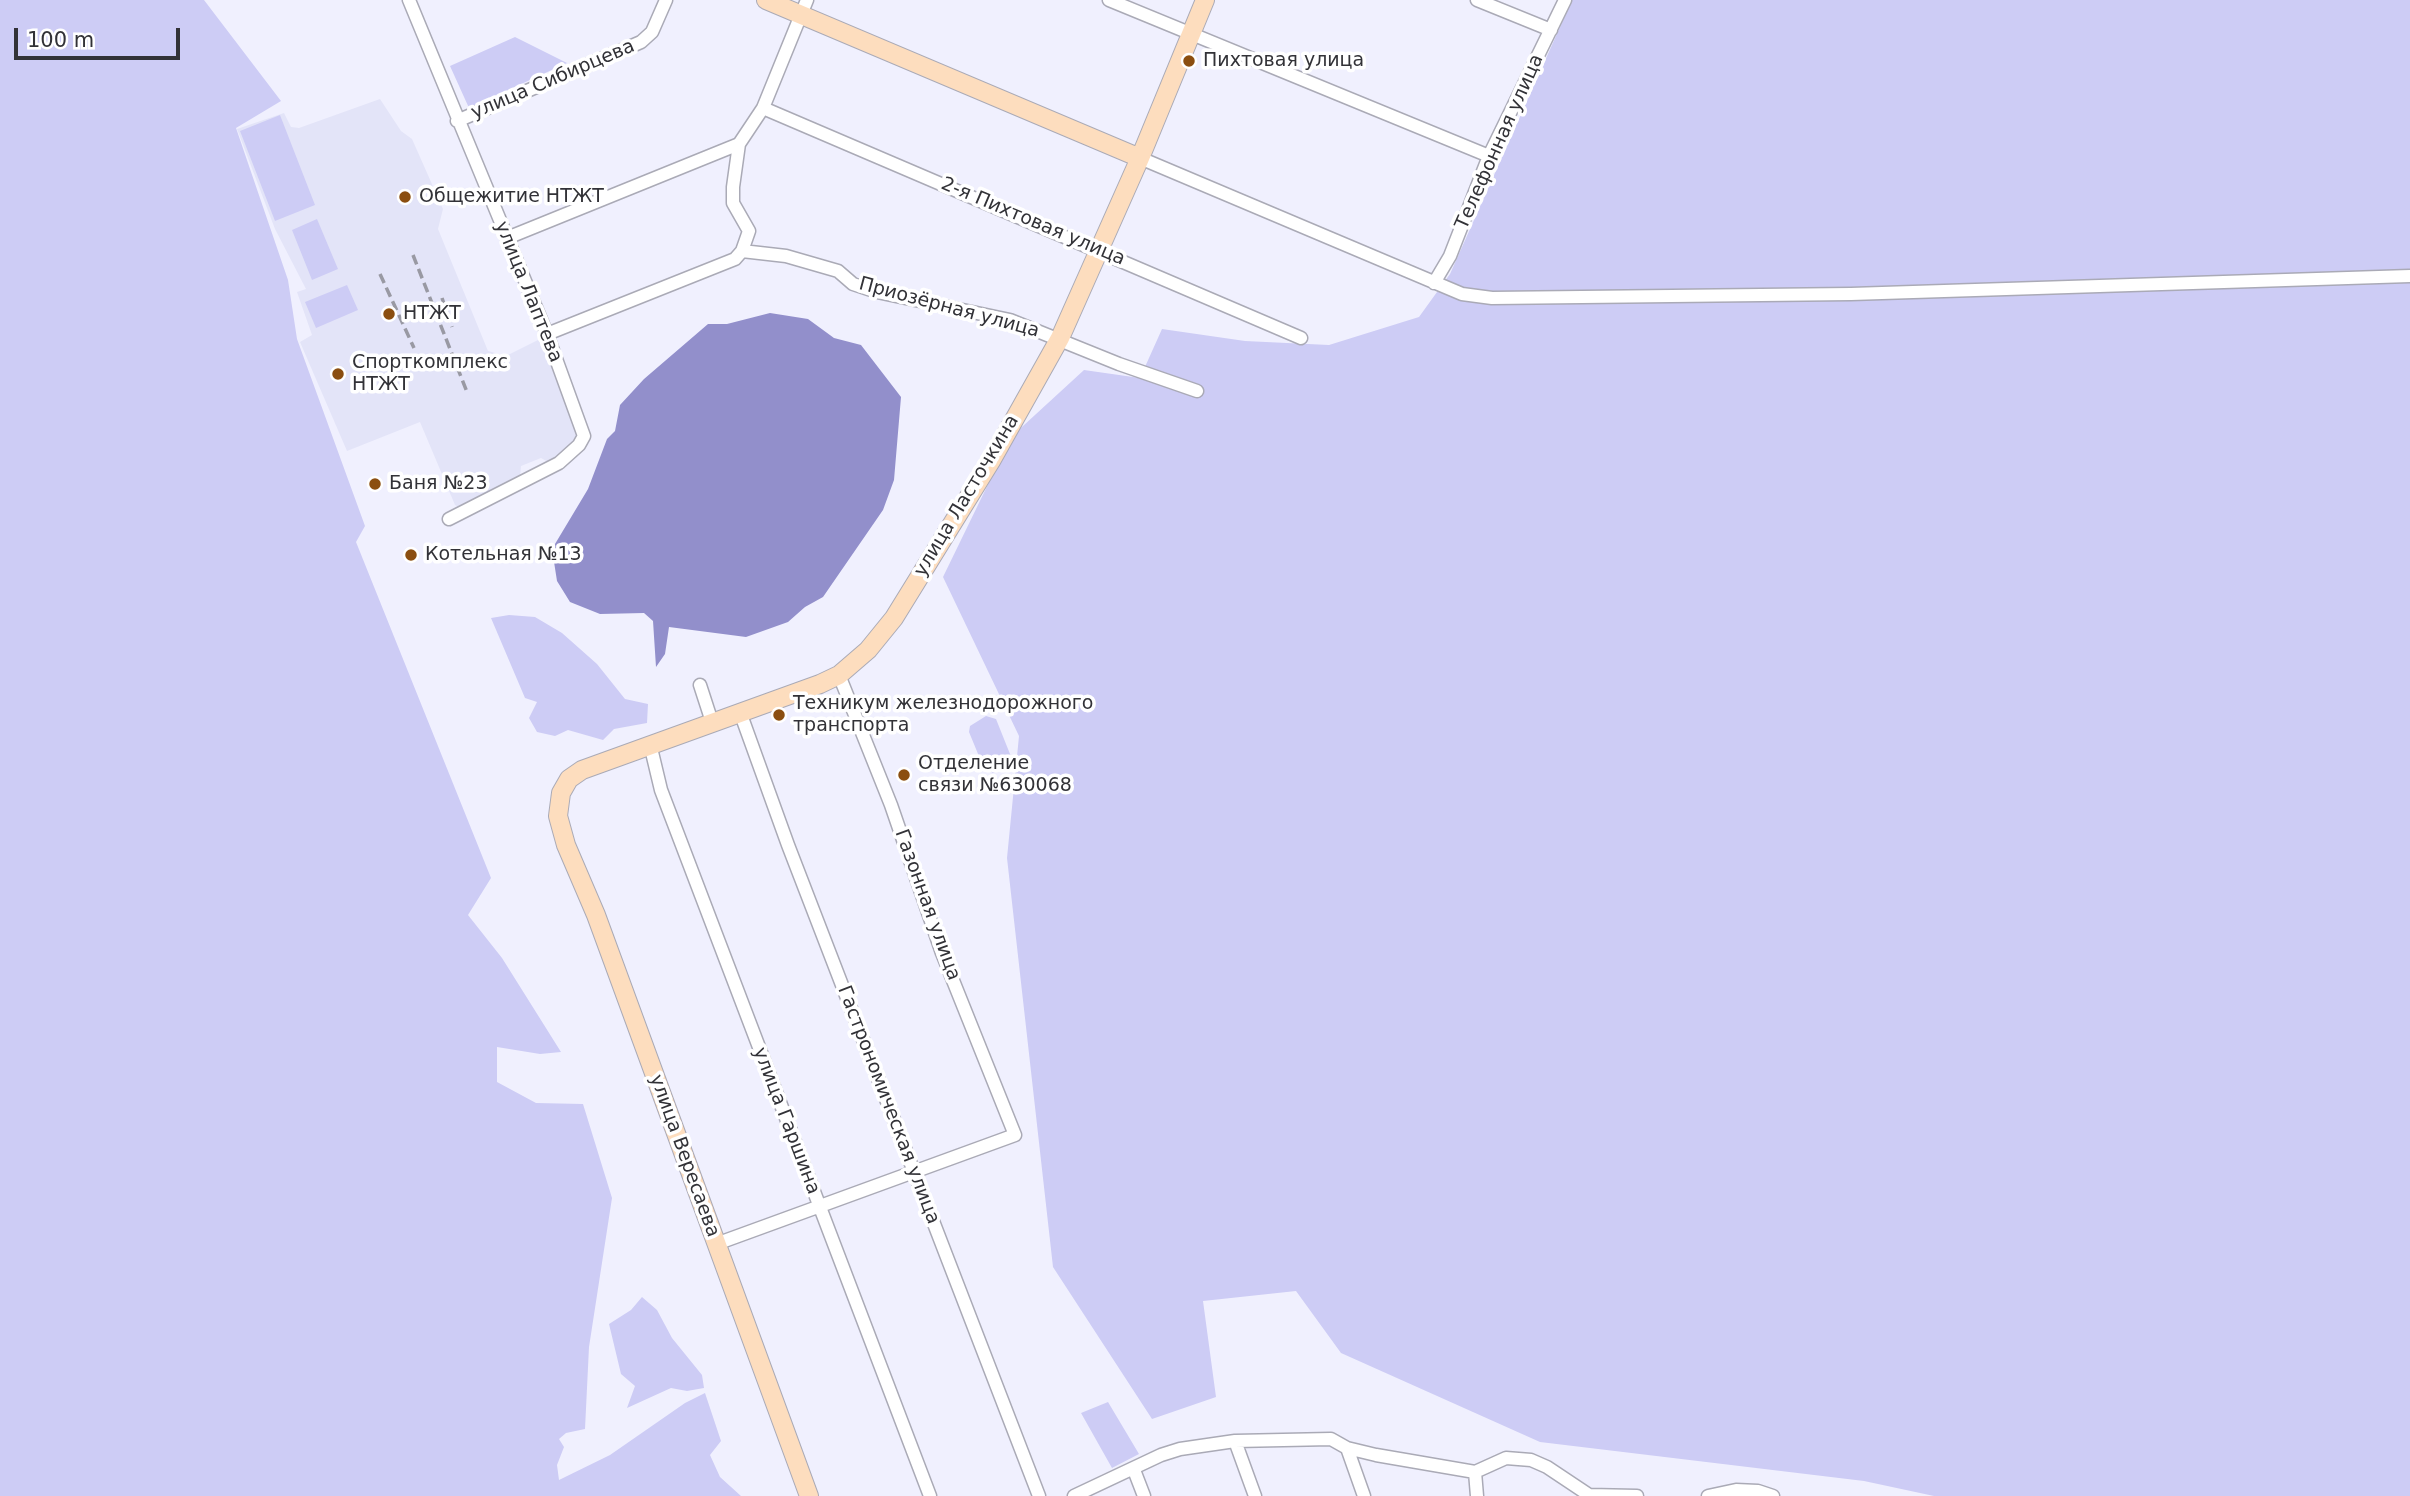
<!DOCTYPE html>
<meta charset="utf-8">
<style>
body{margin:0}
#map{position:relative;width:2410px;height:1496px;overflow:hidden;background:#f0f0fe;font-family:"DejaVu Sans",sans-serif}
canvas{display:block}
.scale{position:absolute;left:14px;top:28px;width:166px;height:32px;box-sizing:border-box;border:4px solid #323237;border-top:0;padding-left:9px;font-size:21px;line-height:24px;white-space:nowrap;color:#323237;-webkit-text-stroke:5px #fff;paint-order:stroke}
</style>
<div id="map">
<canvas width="2410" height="1496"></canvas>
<div class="scale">100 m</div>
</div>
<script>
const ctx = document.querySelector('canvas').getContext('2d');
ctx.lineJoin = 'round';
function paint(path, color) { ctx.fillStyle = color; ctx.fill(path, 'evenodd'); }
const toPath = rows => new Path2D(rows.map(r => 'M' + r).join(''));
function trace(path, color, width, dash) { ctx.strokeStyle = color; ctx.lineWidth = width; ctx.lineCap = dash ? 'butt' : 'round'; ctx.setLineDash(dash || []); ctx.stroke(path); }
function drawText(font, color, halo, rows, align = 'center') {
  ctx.font = font + ' "DejaVu Sans",sans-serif'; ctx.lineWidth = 7; ctx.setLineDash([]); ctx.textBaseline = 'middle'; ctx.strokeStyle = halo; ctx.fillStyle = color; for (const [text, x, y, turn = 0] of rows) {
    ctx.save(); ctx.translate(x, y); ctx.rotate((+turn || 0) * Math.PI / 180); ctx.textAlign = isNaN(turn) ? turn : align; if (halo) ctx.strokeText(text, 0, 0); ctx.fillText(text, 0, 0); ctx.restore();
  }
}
const built = toPath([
 [380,99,401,131,412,139,443,209,438,229,488,351,506,356,546,336,589,437,588,443,582,448,550,463,541,458,521,466,520,478,463,509,455,505,420,422,347,451,300,342,312,335,297,292,306,289,275,229,237,129,284,113,291,127,299,128]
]);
const green = toPath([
 [0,0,204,0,281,101,236,128,288,280,297,339,365,526,356,542,491,878,468,915,502,958,561,1052,540,1054,497,1047,497,1082,536,1103,583,1104,612,1198,589,1347,585,1429,566,1433,559,1439,564,1447,557,1465,559,1480,610,1455,685,1403,705,1393,721,1441,710,1455,720,1477,741,1496,0,1496],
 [1572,0,2410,0,2410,1496,1934,1496,1864,1481,1540,1442,1341,1353,1296,1291,1203,1301,1216,1397,1152,1419,1053,1267,1007,858,1019,736,943,577,1011,437,1084,370,1140,378,1162,329,1245,341,1329,345,1419,317,1450,274],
 [515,37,567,63,469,108,450,66],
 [280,115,315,205,275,221,240,131],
 [317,219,338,269,312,280,292,230],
 [347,285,358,310,316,328,305,302],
 [509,615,535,617,562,633,597,664,625,699,648,704,647,723,614,729,603,740,568,730,555,736,537,732,529,718,537,702,525,698,491,618],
 [986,716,996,719,1012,759,1008,767,993,773,983,766,969,732,970,726],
 [642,1297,657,1310,672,1338,702,1375,704,1388,687,1391,671,1388,627,1408,635,1386,621,1374,609,1324,631,1310],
 [1108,1402,1139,1454,1112,1468,1081,1413]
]);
const water = toPath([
 [770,313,808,319,834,338,861,345,901,397,894,480,883,510,823,597,805,607,788,622,746,637,669,627,665,654,656,667,653,621,644,613,600,614,570,602,557,581,552,549,588,489,607,439,615,431,620,405,644,379,708,324,727,324]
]);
const street = toPath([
 [409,0,547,334,584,436,579,445,559,463,449,519],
 [1109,0,1489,156],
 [1477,0,1551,30],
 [763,108,1301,338],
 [457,121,641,42,652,32,666,0],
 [739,144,733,187,733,203,749,231,742,251],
 [1140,158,1462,294,1492,298,1851,294,2410,276],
 [507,238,739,144,763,108,807,0],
 [1434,283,1450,256,1489,156,1565,0],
 [547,334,735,259,742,251,786,256,838,271,853,284,877,292,1010,320,1119,364,1197,391],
 [700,685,712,722],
 [740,712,788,845,1039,1496],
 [650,744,661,790,930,1496],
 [716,1244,1015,1135,942,953,891,805,839,675],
 [1235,1441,1255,1496],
 [1347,1448,1364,1496],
 [1134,1470,1144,1496],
 [1475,1472,1477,1496],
 [1074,1496,1161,1455,1180,1449,1235,1441,1331,1439,1347,1448,1376,1455,1475,1472,1506,1458,1531,1460,1547,1467,1589,1495,1637,1496],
 [1708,1496,1736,1490,1758,1491,1773,1496]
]);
const secondary = toPath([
 [766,0,1140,158],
 [809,1496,596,915,566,845,558,816,561,793,569,779,582,770,820,684,839,675,868,650,894,618,991,461,1060,338,1140,158,1205,0]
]);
const rail = toPath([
 [413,255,467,392],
 [380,274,414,348],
 [442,298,452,327]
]);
const markers = [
 [1189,61,7,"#8b4e10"],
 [405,197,7,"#8b4e10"],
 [389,314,7,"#8b4e10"],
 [338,374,7,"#8b4e10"],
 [375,484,7,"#8b4e10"],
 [411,555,7,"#8b4e10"],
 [779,715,7,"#8b4e10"],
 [904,775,7,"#8b4e10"]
];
const poiNames = [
 ["Пихтовая улица",1203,61],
 ["Общежитие НТЖТ",419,197],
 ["НТЖТ",403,314],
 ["Спорткомплекс",352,363],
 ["НТЖТ",352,385],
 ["Баня №23",389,484],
 ["Котельная №13",425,555],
 ["Техникум железнодорожного",793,704],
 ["транспорта",793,726],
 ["Отделение",918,764],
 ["связи №630068",918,786]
];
const streetNames = [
 ["улица Сибирцева",553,80,-23],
 ["Телефонная улица",1500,142,-66],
 ["2-я Пихтовая улица",1033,222,23],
 ["улица Лаптева",528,292,68],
 ["Приозёрная улица",949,308,15],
 ["улица Ласточкина",967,496,-59],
 ["Газонная улица",927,905,70],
 ["Гастрономическая улица",888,1105,69],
 ["улица Гаршина",786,1121,69],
 ["улица Вересаева",684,1156,70]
];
paint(built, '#e3e4f8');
paint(green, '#cdccf5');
paint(water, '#928fcb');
trace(street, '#aaaab6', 15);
trace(secondary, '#aaaab6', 20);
trace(street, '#fff', 12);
trace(secondary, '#fdddbe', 18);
trace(rail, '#9999a3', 3.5, [10, 5]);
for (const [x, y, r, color] of markers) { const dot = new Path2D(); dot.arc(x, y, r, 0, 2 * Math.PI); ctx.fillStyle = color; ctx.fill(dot); trace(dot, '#fff', 2.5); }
drawText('19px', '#323237', '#fff', poiNames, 'left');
drawText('19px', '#323237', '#fff', streetNames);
</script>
